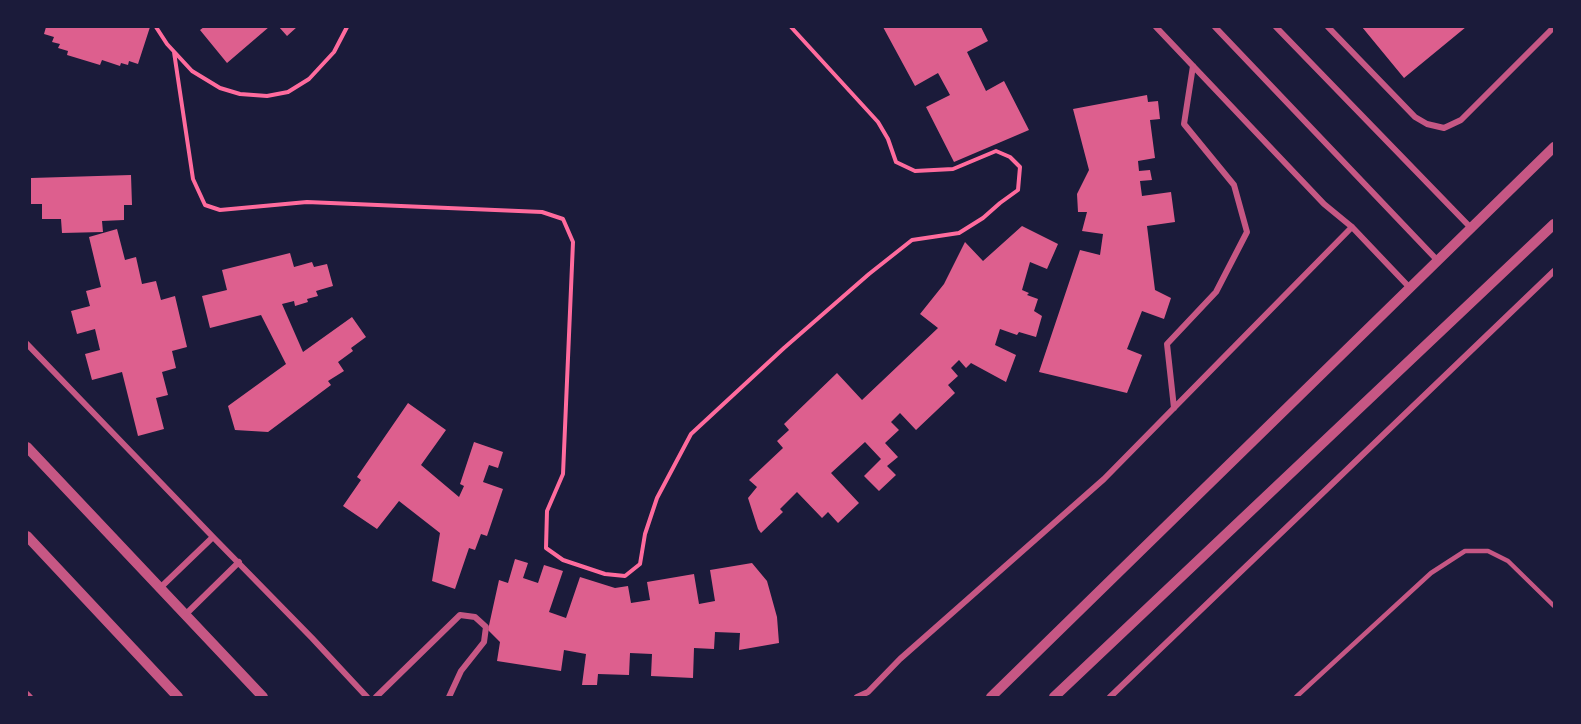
<!DOCTYPE html>
<style>
body{margin:0}
#map{position:relative;width:1581px;height:724px;overflow:hidden;background:#1b1b3a;font-family:"Space Grotesk",sans-serif}
canvas{display:block}
.frame{position:absolute;inset:0;border:28px solid #1b1b3a;pointer-events:none}
</style>
<div id="map">
<canvas width="1581" height="724"></canvas>
<div class="frame"></div>
</div>
<script>
const ctx = document.querySelector('canvas').getContext('2d');
ctx.lineJoin = 'round';
function paint(path, color) { ctx.fillStyle = color; ctx.fill(path, 'evenodd'); }
const toPath = rows => new Path2D(rows.map(r => 'M' + r).join(''));
function trace(path, color, width, dash) { ctx.strokeStyle = color; ctx.lineWidth = width; ctx.lineCap = dash ? 'butt' : 'round'; ctx.setLineDash(dash || []); ctx.stroke(path); }
const building = toPath([
 [46,27,150,27,138,64,129,61,128,65,121,63,120,66,102,60,100,65,67,55,68,51,58,48,60,44,52,42,54,37,44,34],
 [204,27,269,27,227,63,200,30],
 [279,27,297,27,287,36],
 [883,27,981,27,988,41,967,52,986,91,1004,81,1029,130,954,162,926,107,950,95,938,73,915,86],
 [1362,27,1466,27,1404,78],
 [1147,95,1148,102,1158,101,1160,119,1150,120,1155,158,1138,161,1139,171,1150,170,1152,180,1140,181,1142,196,1171,192,1175,222,1147,226,1155,290,1171,298,1164,319,1142,311,1127,349,1142,355,1127,393,1039,372,1080,250,1100,255,1103,234,1082,231,1087,212,1078,212,1077,194,1089,170,1073,109],
 [131,175,132,205,124,205,124,220,102,221,103,232,62,233,61,219,42,219,42,204,31,204,31,178],
 [1022,226,1058,244,1047,269,1030,262,1022,290,1029,293,1027,295,1038,299,1034,311,1042,316,1036,337,1019,332,1017,335,1000,329,995,345,1016,355,1006,382,971,363,966,368,959,360,951,368,958,376,948,385,955,393,916,430,900,413,891,422,899,430,885,443,898,457,887,466,896,475,879,491,864,476,881,459,865,442,831,473,859,503,838,523,828,512,822,518,797,492,780,509,783,512,761,533,758,529,748,498,757,487,749,480,783,448,777,441,789,430,784,424,837,373,862,400,938,328,920,314,944,284,965,242,983,261],
 [117,229,125,260,136,257,142,284,156,281,161,300,175,296,187,347,172,351,176,368,162,372,168,395,156,398,164,429,138,436,122,372,92,380,85,354,100,350,95,329,77,334,71,311,90,306,86,291,101,287,89,237],
 [290,253,294,267,312,262,314,267,327,264,333,286,316,291,318,296,307,299,308,302,295,306,294,301,282,304,303,352,352,317,366,337,351,348,353,351,338,362,344,371,328,381,331,385,268,432,235,430,228,406,286,364,261,315,210,328,202,296,227,290,222,270],
 [408,403,446,430,421,465,459,497,464,486,460,484,474,442,503,452,498,468,489,465,483,482,503,489,487,536,481,534,475,550,469,548,455,589,432,581,440,533,399,501,377,529,343,506,361,480,357,477],
 [515,559,528,563,523,578,538,583,544,565,563,571,549,612,566,618,580,577,615,588,628,586,631,603,650,600,647,582,694,574,699,604,715,601,710,570,752,563,767,581,777,617,779,643,739,650,740,633,715,632,714,649,694,648,693,678,651,676,652,654,630,653,629,675,598,674,597,685,582,685,586,654,564,650,561,671,497,661,500,642,488,630,499,580,508,583]
]);
const path = toPath([
 [156,27,167,44,192,71,220,88,240,94,267,96,288,92,309,79,334,52,347,27],
 [174,52,193,179,205,205,220,210,307,202,542,212,563,219,573,242,563,474,547,511,546,548,563,560,605,574,625,576,640,564,645,534,657,498,691,434,784,348,869,274,912,240,959,233,983,218,1000,203,1018,190,1020,167,1010,157,996,151,953,169,915,171,896,162,888,139,878,122,791,27]
]);
const service = toPath([
 [1296,697,1431,573,1465,551,1488,551,1508,561,1554,606]
]);
const minor = toPath([
 [1156,27,1324,204,1352,227,1410,288],
 [1215,27,1438,261],
 [1276,27,1472,229],
 [1328,27,1415,117,1427,124,1444,128,1461,120,1554,27],
 [27,344,213,537],
 [1174,408,1167,344,1216,292,1247,232,1234,185,1184,124,1193,66],
 [160,588,213,537,312,638,367,697],
 [185,615,239,562],
 [27,694,30,697],
 [376,697,460,615,475,617,486,627,484,642,461,671,449,697],
 [857,697,868,692,900,659,1104,479,1352,227],
 [1110,697,1554,271]
]);
const tertiary = toPath([
 [27,447,263,697],
 [27,536,178,697],
 [991,697,1554,147],
 [1054,697,1554,224]
]);
paint(building, '#dd5f8e');
trace(path, '#ff6b9d', 4);
trace(service, '#c65784', 4.5);
trace(minor, '#c65784', 6);
trace(tertiary, '#c65784', 10);
</script>
